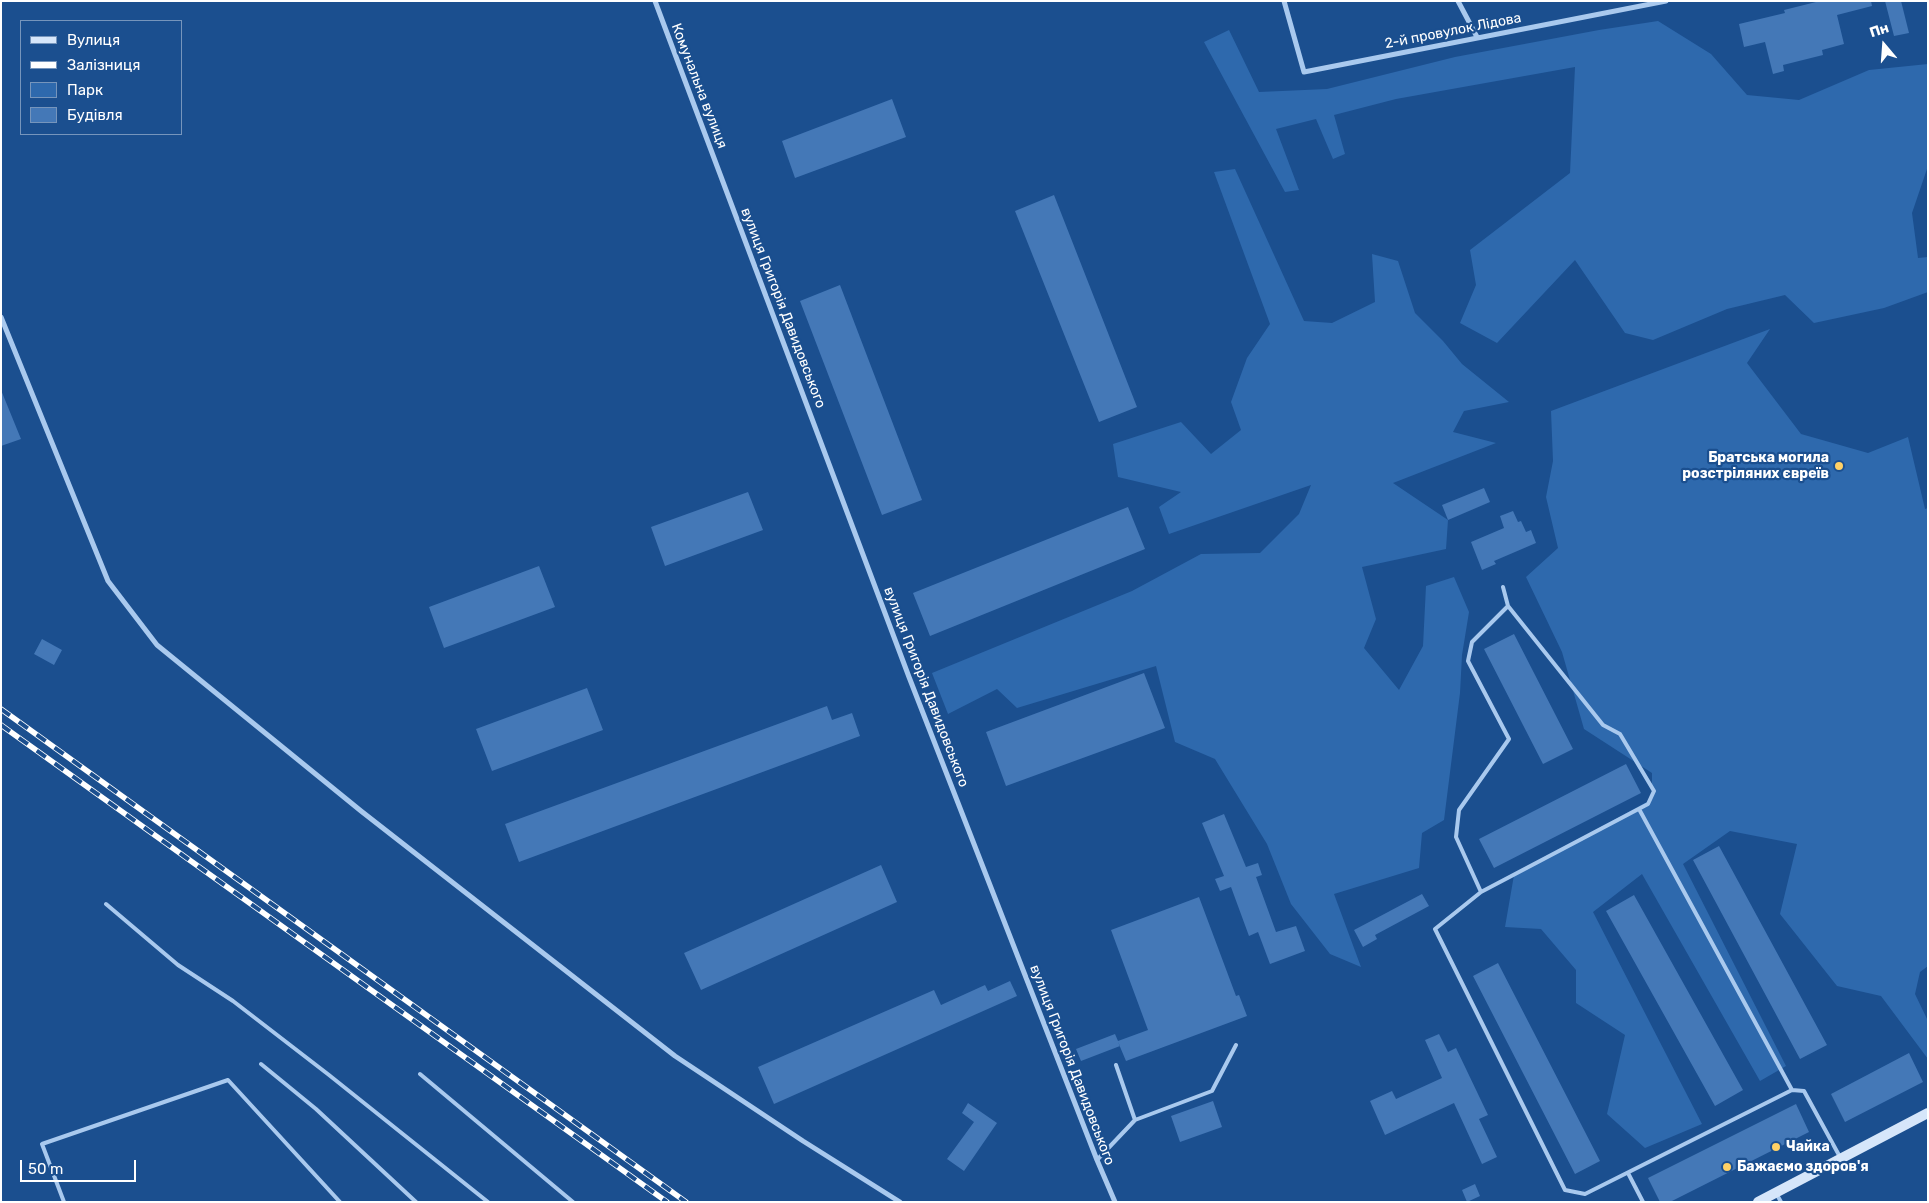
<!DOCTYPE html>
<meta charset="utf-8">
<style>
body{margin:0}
#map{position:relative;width:1929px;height:1203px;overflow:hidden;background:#1b4f8f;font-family:Rubik,sans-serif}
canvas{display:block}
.frame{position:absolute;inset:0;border:2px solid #fff;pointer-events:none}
.legend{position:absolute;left:20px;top:20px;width:162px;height:115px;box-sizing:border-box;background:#1b4f8f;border:1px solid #7695bc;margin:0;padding:6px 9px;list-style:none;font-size:15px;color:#fff}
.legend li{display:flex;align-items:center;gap:10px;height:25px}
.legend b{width:25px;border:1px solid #7695bc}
.north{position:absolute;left:1859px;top:20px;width:50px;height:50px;-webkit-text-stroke:4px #1b4f8f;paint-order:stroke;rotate:342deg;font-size:14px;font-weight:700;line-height:20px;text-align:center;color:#fff}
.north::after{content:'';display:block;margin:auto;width:18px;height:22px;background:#fff;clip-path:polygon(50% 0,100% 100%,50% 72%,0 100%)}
.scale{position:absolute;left:20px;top:1160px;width:116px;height:22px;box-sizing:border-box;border:2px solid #fff;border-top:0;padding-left:6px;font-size:15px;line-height:18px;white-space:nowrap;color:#fff;-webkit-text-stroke:4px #1b4f8f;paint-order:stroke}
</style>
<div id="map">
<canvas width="1929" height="1203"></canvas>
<div class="frame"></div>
<ul class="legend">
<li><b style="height:6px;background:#d6e6fa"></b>Вулиця</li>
<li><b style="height:6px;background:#fff"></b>Залізниця</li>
<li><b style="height:14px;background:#2e69ad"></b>Парк</li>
<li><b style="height:14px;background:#4478b7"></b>Будівля</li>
</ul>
<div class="north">Пн</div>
<div class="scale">50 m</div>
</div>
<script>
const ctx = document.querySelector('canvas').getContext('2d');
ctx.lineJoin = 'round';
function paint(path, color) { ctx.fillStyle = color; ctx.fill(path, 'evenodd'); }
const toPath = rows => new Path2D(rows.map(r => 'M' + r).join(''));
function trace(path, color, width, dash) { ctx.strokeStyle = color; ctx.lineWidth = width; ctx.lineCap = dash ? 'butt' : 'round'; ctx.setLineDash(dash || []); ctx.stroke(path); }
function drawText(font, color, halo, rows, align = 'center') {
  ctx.font = font + ' Rubik,sans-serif'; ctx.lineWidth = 4.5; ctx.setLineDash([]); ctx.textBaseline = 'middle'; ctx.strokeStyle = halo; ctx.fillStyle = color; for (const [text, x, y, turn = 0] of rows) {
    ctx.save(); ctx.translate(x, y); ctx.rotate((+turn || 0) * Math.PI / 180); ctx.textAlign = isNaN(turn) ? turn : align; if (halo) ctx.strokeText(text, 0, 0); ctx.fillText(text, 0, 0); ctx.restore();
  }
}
const green = toPath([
 [1658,21,1711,54,1747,95,1799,100,1869,70,1928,64,1928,166,1912,213,1918,258,1928,257,1928,292,1884,308,1814,323,1785,295,1727,309,1653,340,1625,333,1575,260,1497,343,1460,323,1476,285,1470,250,1570,173,1575,67,1396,99,1334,115,1345,154,1333,159,1316,119,1276,129,1299,190,1285,192,1204,42,1229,30,1259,92,1327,89,1455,57,1599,30],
 [1235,169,1304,321,1332,323,1375,302,1372,254,1398,261,1415,313,1443,341,1462,364,1509,402,1464,411,1453,432,1496,443,1393,483,1448,520,1446,549,1362,567,1376,619,1364,648,1399,690,1423,646,1426,586,1454,577,1469,612,1462,655,1460,693,1444,820,1422,833,1419,868,1334,894,1361,967,1330,954,1291,904,1267,844,1215,759,1175,742,1156,666,1017,708,997,689,948,714,932,673,1132,591,1201,554,1260,553,1299,514,1311,485,1169,534,1159,507,1181,492,1118,477,1113,444,1181,422,1211,454,1241,430,1231,402,1247,358,1270,324,1214,172],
 [1770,329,1747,363,1801,434,1868,453,1908,437,1925,509,1928,508,1928,966,1920,972,1915,994,1928,1021,1928,1059,1881,996,1837,986,1780,914,1797,844,1730,831,1683,864,1786,1066,1760,1081,1642,874,1593,912,1702,1124,1645,1148,1607,1114,1625,1035,1576,1003,1576,970,1541,929,1505,927,1514,875,1652,799,1652,773,1584,729,1562,652,1526,577,1558,548,1546,497,1553,461,1551,411]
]);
const building = toPath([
 [1820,1,1871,1,1872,6,1837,15,1844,44,1822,50,1823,55,1783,65,1784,71,1773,74,1765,42,1744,47,1739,24,1785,13,1784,10],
 [1885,1,1901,1,1909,33,1894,36],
 [892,99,906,137,795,178,782,141],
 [1054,195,1137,407,1099,422,1015,211],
 [840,285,922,500,882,515,800,301],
 [1,390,21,439,1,446],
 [1484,488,1490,502,1448,520,1442,505],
 [748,492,763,530,665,566,651,527],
 [1128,507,1145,549,930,636,913,593],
 [1513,511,1518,522,1521,521,1526,532,1531,530,1536,543,1494,561,1496,564,1482,570,1471,542,1504,528,1500,516],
 [539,566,555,607,444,648,429,607],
 [1514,634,1573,749,1543,764,1484,649],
 [42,639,62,650,54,665,34,654],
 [1144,673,1165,728,1006,786,986,732],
 [587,688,603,730,492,771,476,729],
 [827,706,832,720,852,713,860,736,519,862,505,824],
 [1626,764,1641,793,1494,868,1479,839],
 [1224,814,1246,867,1258,863,1262,875,1256,877,1276,932,1296,926,1305,951,1270,964,1258,932,1249,936,1231,887,1220,891,1215,879,1224,876,1202,823],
 [1719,846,1827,1045,1800,1059,1693,860],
 [881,865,897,902,701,990,684,953],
 [1422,894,1429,906,1375,935,1377,939,1363,947,1354,930],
 [1634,895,1743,1090,1715,1106,1606,911],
 [1199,897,1236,996,1239,995,1247,1016,1126,1061,1118,1042,1120,1046,1081,1061,1076,1049,1115,1034,1118,1041,1148,1030,1111,930],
 [1498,963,1600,1161,1575,1174,1473,976],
 [1010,981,1017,996,774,1104,758,1067,934,990,941,1005,985,985,988,991],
 [1439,1034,1448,1052,1456,1048,1488,1115,1479,1119,1497,1157,1482,1164,1454,1103,1385,1135,1370,1101,1392,1091,1396,1099,1442,1078,1425,1040],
 [1909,1053,1923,1082,1845,1122,1831,1094],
 [1213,1101,1222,1127,1180,1142,1171,1116],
 [968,1103,997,1123,964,1171,947,1159,974,1122,962,1113],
 [1796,1104,1809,1132,1670,1202,1660,1202,1648,1178],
 [1475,1184,1480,1196,1467,1202,1462,1190]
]);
const service = toPath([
 [1503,587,1508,606,1603,725,1620,734,1654,791,1648,804,1481,892,1435,929,1565,1190,1585,1194,1792,1090,1804,1091,1840,1157],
 [1639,809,1792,1090],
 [1481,892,1456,837,1459,810,1509,739,1468,661,1472,642,1508,606],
 [106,904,178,965,233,1001,329,1075,488,1202],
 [261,1064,316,1109,416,1202],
 [1116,1065,1135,1120],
 [420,1074,573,1202],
 [1097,1160,1135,1120,1212,1091,1236,1045],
 [1628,1173,1643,1202],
 [1776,1193,1781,1202],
 [64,1202,42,1144,228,1080,340,1202]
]);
const minor = toPath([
 [655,1,909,677,1097,1160,1115,1202],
 [1284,1,1304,72,1666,1],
 [1458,1,1477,37],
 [1,317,108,581,157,645,361,811,675,1056,803,1141,900,1202]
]);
const secondary = toPath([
 [1758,1202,1928,1113]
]);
const rail = toPath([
 [1,709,686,1202],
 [1,725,667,1202]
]);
const markers = [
 [1839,466,5,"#ffd166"],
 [1776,1147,5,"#ffd166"],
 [1727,1167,5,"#ffd166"]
];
const streetNames = [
 ["2-й провулок Лідова",1453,31,-11],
 ["Комунальна вулиця",699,86,69],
 ["вулиця Григорія Давидовського",783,308,69],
 ["вулиця Григорія Давидовського",926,687,69],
 ["вулиця Григорія Давидовського",1072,1065,69]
];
const poiNames = [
 ["Братська могила",1829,458,"right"],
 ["розстріляних євреїв",1829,474,"right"],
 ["Чайка",1786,1147],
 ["Бажаємо здоров'я",1737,1167]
];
paint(green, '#2e69ad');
paint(building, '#4478b7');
trace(service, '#a9c9ee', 4);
trace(minor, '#a9c9ee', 5);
trace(secondary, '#d6e6fa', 10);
trace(rail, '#fff', 5.5);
trace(rail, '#1b4f8f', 4, [11]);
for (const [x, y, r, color] of markers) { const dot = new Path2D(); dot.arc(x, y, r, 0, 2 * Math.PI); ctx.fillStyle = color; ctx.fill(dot); trace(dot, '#1b4f8f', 2); }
drawText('14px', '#fff', '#1b4f8f', streetNames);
drawText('bold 14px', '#fff', '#1b4f8f', poiNames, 'left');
</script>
